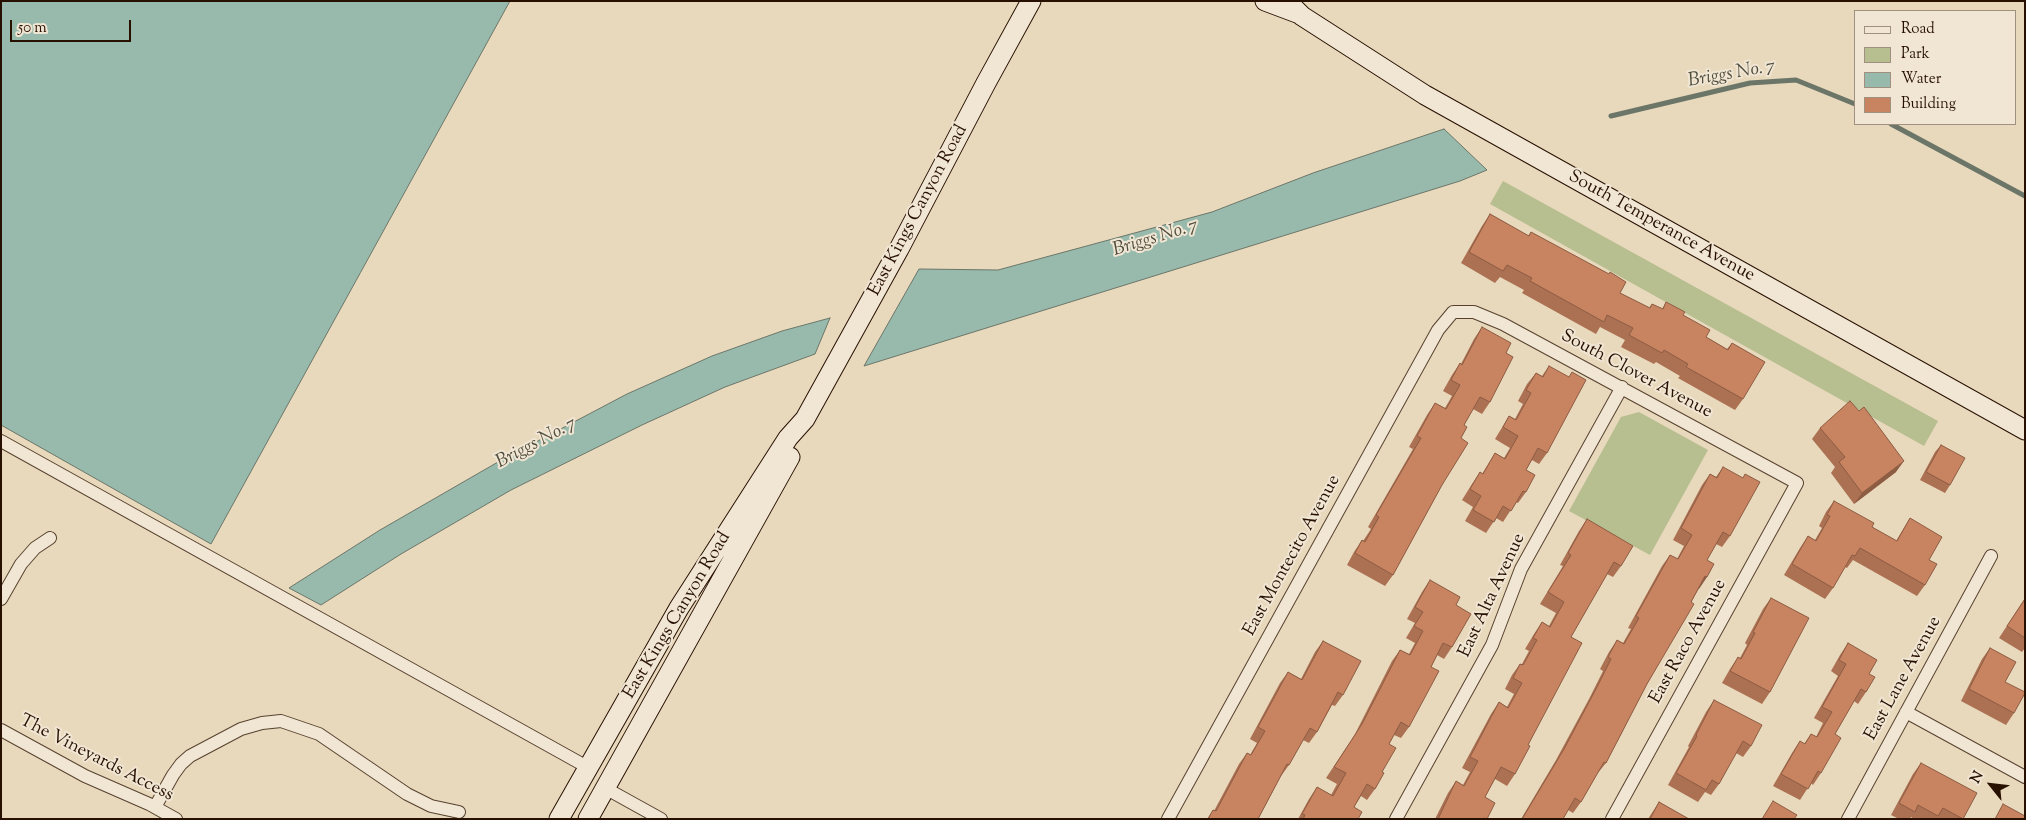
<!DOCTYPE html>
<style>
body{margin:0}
#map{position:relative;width:2026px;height:820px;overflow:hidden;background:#e8d8bc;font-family:"Sorts Mill Goudy",serif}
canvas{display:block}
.frame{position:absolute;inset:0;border:2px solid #271000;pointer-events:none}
.legend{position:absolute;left:1854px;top:10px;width:162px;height:115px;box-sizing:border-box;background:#f0e6d3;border:1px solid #a0907f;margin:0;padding:6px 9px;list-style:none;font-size:15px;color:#271000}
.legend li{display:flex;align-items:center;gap:10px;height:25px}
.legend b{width:25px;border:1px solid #a0907f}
.north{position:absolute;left:1966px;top:760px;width:50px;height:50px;-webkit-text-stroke:4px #f0e6d3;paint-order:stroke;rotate:299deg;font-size:14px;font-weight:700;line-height:20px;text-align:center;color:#271000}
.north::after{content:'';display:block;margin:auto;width:18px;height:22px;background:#271000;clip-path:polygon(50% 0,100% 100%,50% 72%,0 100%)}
.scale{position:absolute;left:10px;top:20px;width:121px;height:22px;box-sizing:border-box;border:2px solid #271000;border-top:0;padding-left:6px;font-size:15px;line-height:18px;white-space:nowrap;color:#271000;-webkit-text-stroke:4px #f0e6d3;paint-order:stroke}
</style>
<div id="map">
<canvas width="2026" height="820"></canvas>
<div class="frame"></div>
<ul class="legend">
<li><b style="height:6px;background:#f0e6d3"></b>Road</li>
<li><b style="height:14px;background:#b7be8f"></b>Park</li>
<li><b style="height:14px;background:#98baad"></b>Water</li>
<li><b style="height:14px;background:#c88360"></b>Building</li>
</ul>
<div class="north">N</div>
<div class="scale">50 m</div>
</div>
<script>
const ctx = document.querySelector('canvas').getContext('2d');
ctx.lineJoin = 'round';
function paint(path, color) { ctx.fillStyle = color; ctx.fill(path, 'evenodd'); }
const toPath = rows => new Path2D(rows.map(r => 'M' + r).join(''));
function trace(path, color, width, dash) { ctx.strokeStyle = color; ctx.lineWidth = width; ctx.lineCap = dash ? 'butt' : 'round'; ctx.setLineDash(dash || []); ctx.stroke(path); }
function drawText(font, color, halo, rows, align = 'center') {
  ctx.font = font + ' "Sorts Mill Goudy",serif'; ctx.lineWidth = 4; ctx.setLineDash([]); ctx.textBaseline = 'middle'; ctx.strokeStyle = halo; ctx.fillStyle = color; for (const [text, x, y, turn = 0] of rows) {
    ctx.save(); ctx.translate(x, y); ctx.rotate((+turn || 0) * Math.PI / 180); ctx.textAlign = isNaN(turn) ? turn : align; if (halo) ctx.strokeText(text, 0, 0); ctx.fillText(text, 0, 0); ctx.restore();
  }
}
const green = toPath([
 [1503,181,1938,421,1924,446,1490,204],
 [1639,412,1708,450,1650,555,1569,511,1621,417]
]);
const water = toPath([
 [1,1,510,1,211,544,1,425,1,1],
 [1444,129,1487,170,1460,181,864,366,919,269,998,270,1212,212,1313,173,1444,129],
 [830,318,815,354,725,387,642,425,511,490,401,554,321,605,289,588,380,530,498,462,627,394,712,356,782,331,830,318]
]);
const stream = toPath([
 [1611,116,1750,83,1796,80,1855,104],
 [1891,124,2025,196]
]);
const minor = toPath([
 [1,441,589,768],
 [1,599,21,564,35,548,50,538],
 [1906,712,2025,777],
 [1,730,85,776,149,804,176,819],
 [605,788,661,819],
 [155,807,173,775,181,764,190,756,241,729,262,723,281,721,319,734,407,794,431,806,459,812],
 [1168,819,1438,330,1453,312,1474,312,1503,324,1797,483,1612,819],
 [1396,819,1492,645,1521,569,1622,387],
 [1848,819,1991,556]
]);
const secondary = toPath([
 [1265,1,1297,13],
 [1287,1,1302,16,1425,95,2025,430],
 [559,819,679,608,788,438,805,419,899,249,986,83,1031,1],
 [588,819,790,457]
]);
const wall = toPath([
 [1490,214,1528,236,1531,232,1620,293,1649,308,1652,304,1662,309,1666,302,1683,315,1706,337,1727,349,1732,343,1743,399,1735,410,1678,378,1680,376,1656,362,1654,364,1621,347,1625,340,1600,327,1596,334,1522,293,1524,290,1500,277,1495,283,1461,263,1482,226],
 [1482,327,1506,353,1490,402,1482,414,1473,409,1464,425,1461,438,1442,485,1393,575,1385,586,1347,565,1354,552,1362,540,1363,541,1371,529,1368,527,1413,449,1409,447,1427,415,1435,403,1445,408,1452,396,1443,391,1452,375,1460,363,1461,364,1474,339],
 [1549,366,1547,453,1539,464,1532,460,1526,470,1526,492,1518,503,1516,502,1503,522,1496,518,1486,533,1465,521,1473,507,1462,500,1472,484,1480,472,1482,474,1495,453,1504,458,1510,448,1495,439,1509,416,1515,419,1523,404,1518,401,1527,384,1536,373,1542,376],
 [1820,428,1896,472,1854,504,1831,473,1835,467,1812,439],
 [1941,445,1950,485,1945,493,1920,480,1935,452],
 [1723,467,1730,536,1722,547,1716,544,1707,560,1707,577,1699,588,1647,684,1606,763,1597,774,1581,802,1573,813,1568,810,1563,819,1521,819,1556,760,1589,699,1603,671,1600,669,1609,652,1617,640,1623,643,1631,629,1628,628,1662,566,1670,555,1677,559,1684,546,1673,540,1702,485,1710,474,1716,477],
 [1834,501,1872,527,1896,541,1910,518,1929,560,1925,585,1917,596,1853,560,1847,568,1845,567,1833,588,1825,599,1784,575,1800,548,1808,536,1815,540,1822,528,1819,526,1826,512],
 [1587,519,1621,566,1613,577,1607,574,1571,637,1515,774,1507,786,1495,779,1485,797,1487,819,1435,819,1448,793,1456,781,1463,785,1470,772,1462,768,1491,714,1499,702,1507,707,1514,694,1505,689,1512,675,1520,664,1522,664,1529,651,1525,649,1534,634,1542,622,1549,626,1556,613,1540,604,1563,566,1560,565,1579,531],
 [1430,580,1456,605,1452,647,1444,659,1437,655,1431,667,1409,727,1401,738,1394,735,1389,744,1382,772,1375,789,1367,800,1361,796,1354,807,1358,819,1298,819,1309,799,1317,787,1331,795,1337,784,1326,778,1354,736,1392,661,1400,650,1409,654,1415,643,1406,638,1415,623,1407,619,1422,592],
 [1771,598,1770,692,1762,704,1722,683,1730,669,1738,657,1740,658,1747,645,1745,643,1763,609],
 [2025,598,2025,648,2022,652,1999,638],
 [1323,641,1343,695,1335,706,1332,705,1317,732,1309,743,1303,740,1289,765,1281,776,1258,819,1207,819,1213,810,1214,811,1239,764,1247,753,1250,755,1257,743,1250,739,1280,683,1288,672,1301,679,1315,652],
 [1848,643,1869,674,1866,692,1858,704,1854,701,1835,734,1821,773,1813,785,1811,783,1800,800,1773,786,1792,753,1800,741,1804,744,1811,734,1816,737,1823,723,1814,718,1838,676,1831,671,1840,655],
 [1990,648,2005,682,2014,713,2006,725,1961,701,1982,659],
 [1714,700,1751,746,1743,757,1736,753,1719,784,1711,795,1705,792,1698,802,1668,785,1689,747,1688,746,1706,712],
 [1921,763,1963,819,1914,819,1911,817,1910,819,1899,819,1891,815,1913,774],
 [1659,802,1689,819,1648,819]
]);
const shadedWall = toPath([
 [1904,461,1896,472,1854,504,1862,493],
 [1705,576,1707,577,1699,589,1697,588]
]);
const building = toPath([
 [1490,214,1529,236,1531,232,1609,274,1610,272,1626,282,1620,293,1650,308,1652,304,1663,309,1666,302,1685,312,1683,315,1710,330,1706,337,1728,350,1732,343,1765,362,1743,399,1686,367,1688,364,1664,350,1662,353,1629,335,1633,328,1607,315,1604,322,1530,281,1532,278,1507,265,1503,271,1469,252,1490,214],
 [1482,327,1511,343,1506,353,1513,357,1490,402,1480,397,1464,425,1467,427,1461,438,1468,443,1442,485,1393,575,1355,553,1362,540,1365,542,1379,517,1376,515,1421,438,1417,436,1435,403,1446,409,1460,385,1451,380,1460,363,1462,365,1482,327],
 [1549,366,1569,377,1572,372,1586,380,1547,453,1538,448,1526,470,1535,475,1526,492,1523,491,1511,511,1503,506,1494,522,1473,510,1481,496,1470,489,1480,472,1483,474,1495,453,1505,459,1518,436,1503,427,1509,416,1516,420,1531,393,1526,390,1536,373,1543,377,1549,366],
 [1850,401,1859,411,1864,407,1904,461,1862,493,1839,462,1845,457,1820,428,1850,401],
 [1941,445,1965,458,1950,485,1926,472,1941,445],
 [1723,467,1743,478,1745,474,1760,482,1730,536,1723,532,1707,560,1714,564,1707,577,1705,576,1691,602,1694,604,1647,684,1606,763,1604,762,1581,802,1575,798,1563,819,1522,819,1564,749,1597,687,1611,659,1608,657,1617,640,1624,644,1639,618,1636,616,1670,555,1678,559,1692,535,1681,528,1710,474,1717,478,1723,467],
 [1834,501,1874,523,1872,527,1897,541,1910,518,1942,537,1929,560,1937,564,1925,585,1860,548,1855,556,1852,555,1833,588,1792,564,1808,536,1816,541,1830,516,1827,515,1834,501],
 [1587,519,1633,546,1621,566,1614,562,1571,637,1582,643,1528,745,1530,746,1515,774,1501,767,1485,797,1495,803,1487,819,1484,818,1483,819,1438,819,1456,781,1464,786,1478,761,1470,757,1499,702,1508,708,1522,683,1513,678,1520,664,1523,665,1537,640,1533,638,1542,622,1550,627,1564,602,1548,592,1571,555,1568,553,1587,519],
 [1430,580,1460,597,1456,605,1471,614,1452,647,1443,643,1431,667,1439,671,1409,727,1401,722,1389,744,1396,748,1382,772,1384,773,1375,789,1367,784,1354,807,1362,812,1358,819,1303,819,1305,815,1302,814,1317,787,1333,796,1346,773,1334,767,1362,724,1400,650,1410,655,1423,631,1414,626,1423,612,1415,607,1430,580],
 [1771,598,1809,618,1770,692,1730,671,1738,657,1741,659,1755,633,1753,632,1771,598],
 [2025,599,2025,638,2007,626,2025,599],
 [1323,641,1361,661,1343,695,1338,692,1317,732,1310,728,1289,765,1287,764,1258,819,1208,819,1213,810,1216,811,1247,753,1251,755,1265,731,1258,727,1288,672,1302,680,1323,641],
 [1848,643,1877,660,1869,674,1875,677,1866,692,1861,689,1835,734,1841,738,1821,773,1818,771,1808,789,1781,774,1800,741,1805,744,1811,734,1817,737,1832,712,1822,707,1846,664,1839,660,1848,643],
 [1990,648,2016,662,2005,682,2025,692,2025,693,2014,713,1969,689,1990,648],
 [1714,700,1762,725,1751,746,1743,741,1719,784,1712,780,1706,790,1676,773,1697,736,1696,735,1714,700],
 [1921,763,1977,793,1963,819,1943,808,1938,816,1918,805,1915,812,1899,803,1921,763],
 [1773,801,1797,815,1794,819,1762,819,1773,801],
 [1659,802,1689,819,1650,819,1659,802],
 [2003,804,2025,816,2025,819,1995,819,2003,804]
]);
const streetNames = [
 ["East Kings Canyon Road",919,211,-62],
 ["South Temperance Avenue",1661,227,29],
 ["South Clover Avenue",1636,375,28],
 ["East Montecito Avenue",1293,556,-61],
 ["East Alta Avenue",1493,596,-65],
 ["East Kings Canyon Road",678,616,-59],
 ["East Raco Avenue",1689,642,-61],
 ["East Lane Avenue",1904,679,-61],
 ["The Vineyards Access",96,759,27]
];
const waterNames = [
 ["Briggs No. 7",1732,75,-10],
 ["Briggs No. 7",1156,239,-17],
 ["Briggs No. 7",537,444,-28]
];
paint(green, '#b7be8f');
paint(water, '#98baad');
trace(water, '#6b7668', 1);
trace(stream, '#6b7668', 5);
trace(minor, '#57422f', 14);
trace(secondary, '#271000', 21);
trace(minor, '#f0e6d3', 12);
trace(secondary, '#f0e6d3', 19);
paint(wall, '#ac7153');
paint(shadedWall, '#8c5c43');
paint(building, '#c88360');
trace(building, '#8c5c43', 1);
drawText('18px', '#271000', '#f0e6d3', streetNames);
drawText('italic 19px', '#4f4c3d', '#f0e6d3', waterNames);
</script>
